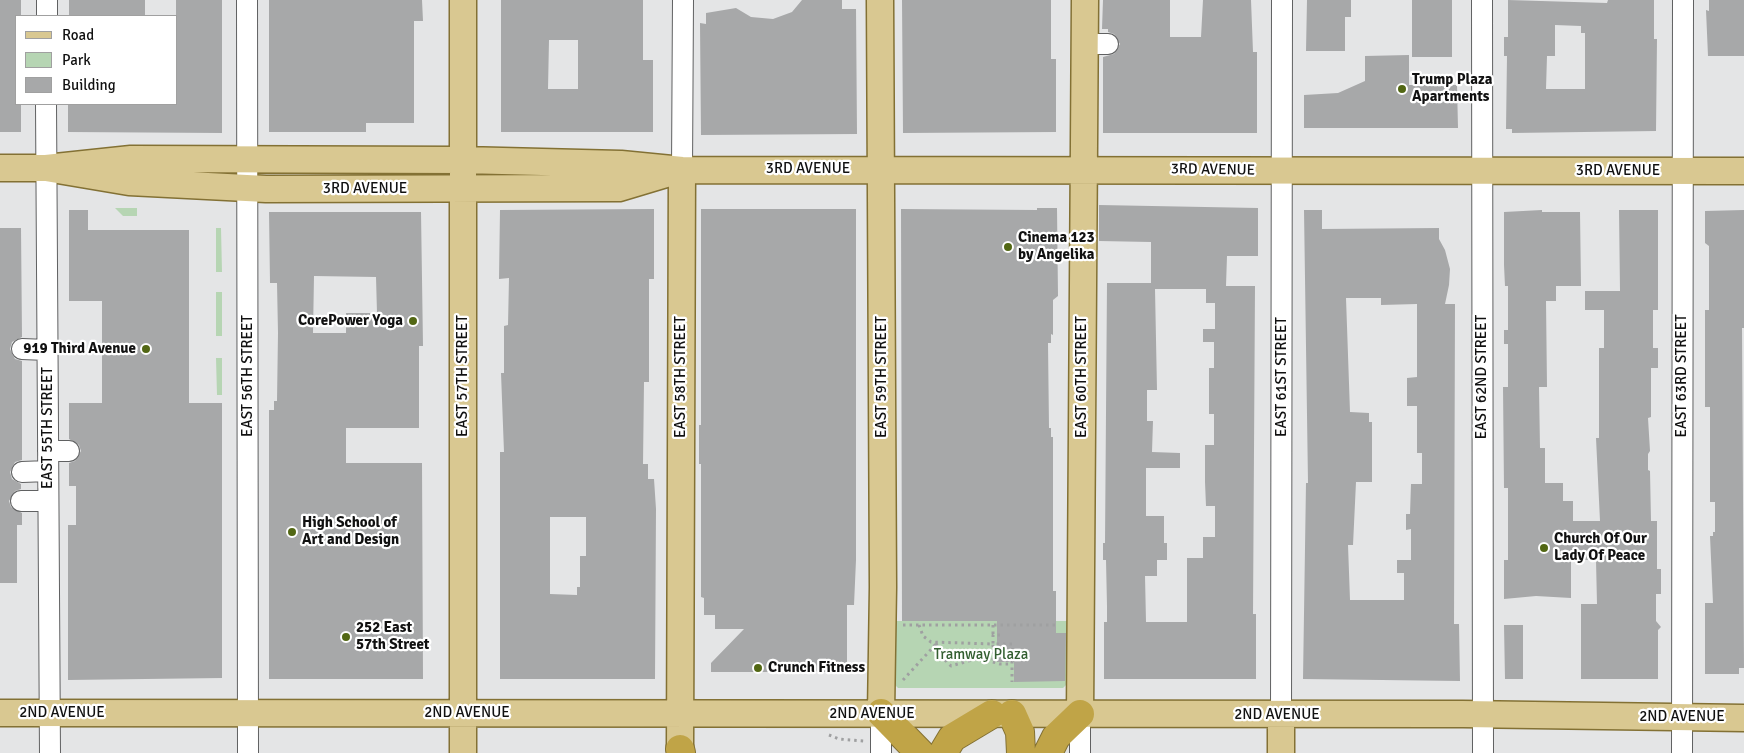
<!DOCTYPE html>
<style>
body{margin:0}
#map{position:relative;width:1744px;height:753px;overflow:hidden;background:#e4e5e6;font-family:Signika,sans-serif}
canvas{display:block}
.legend{position:absolute;left:15px;top:15px;width:162px;height:90px;box-sizing:border-box;background:#fff;border:1px solid #a0a0a0;margin:0;padding:6px 9px;list-style:none;font-size:15px;color:#111}
.legend li{display:flex;align-items:center;gap:10px;height:25px}
.legend b{width:25px;border:1px solid #a0a0a0}
</style>
<div id="map">
<canvas width="1744" height="753"></canvas>
<ul class="legend">
<li><b style="height:6px;background:#d9c891"></b>Road</li>
<li><b style="height:14px;background:#b6d5b3"></b>Park</li>
<li><b style="height:14px;background:#a7a8a9"></b>Building</li>
</ul>
</div>
<script>
const ctx = document.querySelector('canvas').getContext('2d');
ctx.lineJoin = 'round';
function paint(path, color) { ctx.fillStyle = color; ctx.fill(path, 'evenodd'); }
const toPath = rows => new Path2D(rows.map(r => 'M' + r).join(''));
function trace(path, color, width, dash) { ctx.strokeStyle = color; ctx.lineWidth = width; ctx.lineCap = dash ? 'butt' : 'round'; ctx.setLineDash(dash || []); ctx.stroke(path); }
function drawText(font, color, halo, rows, align = 'center') {
  ctx.font = font + ' Signika,sans-serif'; ctx.lineWidth = 4.5; ctx.setLineDash([]); ctx.textBaseline = 'middle'; ctx.strokeStyle = halo; ctx.fillStyle = color; for (const [text, x, y, turn = 0] of rows) {
    ctx.save(); ctx.translate(x, y); ctx.rotate((+turn || 0) * Math.PI / 180); ctx.textAlign = isNaN(turn) ? turn : align; if (halo) ctx.strokeText(text, 0, 0); ctx.fillText(text, 0, 0); ctx.restore();
  }
}
const green = toPath([
 [115,208,137,208,137,216,123,216],
 [216,228,221,228,222,272,216,272],
 [216,292,222,292,222,336,216,336],
 [216,358,222,358,222,395,217,395],
 [893,621,1068,621,1068,683,1063,688,898,688,894,684]
]);
const building = toPath([
 [0,0,21,0,21,16,16,16,16,104,21,104,21,132,0,132],
 [69,0,145,0,145,16,69,16],
 [176,0,222,0,222,133,68,132,68,104,176,104],
 [269,0,422,0,423,21,414,21,414,123,366,123,366,132,269,132],
 [501,0,643,0,643,60,653,60,653,132,501,132],
 [549,40,578,40,578,89,548,89],
 [802,0,842,0,842,9,856,9,857,134,701,135,700,23,706,24,706,13,736,8,751,17,773,19,792,12],
 [902,0,1051,0,1051,59,1056,59,1056,132,903,133],
 [1103,0,1170,0,1170,37,1201,37,1203,0,1251,0,1253,52,1257,52,1257,133,1103,133,1103,57,1114,54,1120,44,1114,34,1108,32,1108,29,1102,29],
 [1307,0,1351,0,1351,17,1345,17,1345,51,1306,51],
 [1412,0,1452,0,1452,57,1412,57],
 [1508,0,1607,3,1608,0,1654,0,1654,39,1657,39,1656,131,1512,133,1512,129,1506,129,1507,56,1504,56,1504,37,1508,37],
 [1555,25,1581,26,1581,33,1585,33,1585,89,1546,89,1547,56,1555,56],
 [1709,0,1744,0,1744,56,1708,56,1706,10,1709,11],
 [1409,55,1409,85,1457,85,1458,128,1304,128,1304,95,1338,93,1365,81,1365,56],
 [1099,205,1258,208,1258,256,1227,256,1226,286,1255,286,1253,614,1256,614,1256,679,1104,679,1104,622,1107,622,1107,606,1106,560,1103,560,1103,543,1105,543,1107,283,1151,283,1151,242,1099,241],
 [1155,289,1206,289,1206,303,1215,303,1215,329,1203,329,1203,342,1214,342,1214,368,1209,368,1209,414,1214,414,1214,445,1205,445,1205,482,1206,506,1215,506,1215,537,1203,537,1203,558,1187,558,1187,622,1146,622,1145,576,1157,576,1157,560,1167,560,1167,543,1164,543,1164,516,1146,516,1146,468,1180,468,1180,453,1152,452,1153,421,1147,421,1147,390,1157,390],
 [1037,208,1057,208,1058,296,1053,300,1053,335,1051,334,1051,343,1048,343,1049,428,1051,428,1051,437,1053,437,1053,591,1056,591,1056,633,1066,633,1065,681,1014,682,1014,662,997,662,997,621,902,621,901,209,1037,210],
 [654,209,654,279,649,279,649,382,644,382,643,464,648,464,648,479,654,479,656,509,655,679,500,679,500,452,504,452,501,373,504,373,504,326,508,325,509,278,499,279,500,210],
 [550,517,586,517,586,556,580,556,580,587,577,587,577,595,550,594],
 [701,209,856,209,856,560,854,605,847,605,847,672,711,672,711,663,744,629,715,629,715,615,704,615,704,598,701,597,701,464,699,464,699,425,701,425],
 [69,210,88,210,88,230,189,230,189,403,222,403,222,678,68,680,68,525,76,525,76,486,69,486,69,463,75,461,81,451,79,445,69,439,69,403,102,403,102,301,69,301],
 [1304,210,1322,210,1322,229,1439,228,1439,239,1445,250,1450,269,1449,285,1445,304,1455,304,1454,624,1459,624,1460,681,1303,679,1306,483,1308,483],
 [1346,298,1381,298,1381,305,1417,304,1417,377,1407,378,1407,406,1417,406,1417,453,1422,453,1422,484,1411,484,1410,514,1406,514,1406,530,1411,529,1411,560,1397,560,1397,573,1404,573,1404,600,1350,600,1348,545,1353,545,1356,482,1372,482,1372,422,1369,422,1369,413,1350,412],
 [1542,210,1542,212,1580,212,1581,286,1556,286,1556,301,1546,301,1547,387,1539,387,1540,448,1545,448,1545,483,1563,483,1563,501,1573,501,1573,521,1600,521,1596,438,1599,438,1599,348,1604,348,1604,310,1585,310,1585,291,1620,291,1619,210,1658,210,1658,310,1653,310,1653,348,1658,348,1658,368,1651,368,1651,417,1648,418,1650,451,1648,454,1648,470,1650,471,1651,521,1657,521,1657,569,1661,569,1661,594,1656,594,1656,621,1661,627,1658,630,1658,679,1581,679,1581,604,1597,604,1596,560,1571,560,1571,598,1536,596,1504,599,1504,560,1508,560,1508,488,1504,488,1503,387,1508,387,1508,344,1504,344,1504,330,1508,330,1508,286,1505,286,1504,265,1504,212],
 [1744,210,1744,328,1742,328,1744,668,1739,668,1739,674,1705,674,1705,603,1713,603,1710,536,1713,536,1713,532,1715,532,1715,502,1710,502,1710,407,1705,407,1705,310,1709,310,1709,246,1705,243,1705,211],
 [269,212,421,212,423,346,419,346,419,428,346,428,346,463,422,463,423,679,269,679,269,410,274,410,274,401,277,401,278,333,277,283,270,283],
 [314,276,376,277,377,313,346,313,346,333,313,333],
 [0,228,21,228,22,337,12,342,10,349,15,359,22,361,22,460,15,462,10,472,12,479,21,484,21,489,15,491,9,501,11,507,22,513,22,525,17,525,17,583,0,583],
 [1504,625,1523,625,1523,679,1505,679]
]);
const path = toPath([
 [903,625,1059,625],
 [919,625,923,636,931,642,993,644,993,662],
 [993,625,993,635],
 [1000,635,993,635,993,644,1012,644,1012,682],
 [936,643,942,657,951,666,979,658,1000,664,1012,664],
 [1006,654,1012,654],
 [903,680,936,644],
 [829,735,839,739,864,741]
]);
const minor = toPath([
 [247,0,248,753],
 [1482,0,1483,753],
 [47,16,47,0],
 [1084,44,1108,44],
 [46,104,50,753],
 [682,170,683,0],
 [22,349,47,350],
 [48,451,69,451],
 [22,472,48,471],
 [21,501,48,501],
 [881,713,881,753],
 [1080,714,1080,753],
 [1281,715,1282,0],
 [1682,753,1683,0]
]);
const major = toPath([
 [880,0,883,587,881,713],
 [0,168,46,168,129,182,266,189,619,188,669,173],
 [46,168,131,159,463,160,621,164,682,170,1744,171],
 [0,713,1463,714,1744,718],
 [1080,714,1085,0],
 [1281,715,1281,753],
 [680,749,682,170],
 [463,753,463,0]
]);
const highway = toPath([
 [881,713,920,753],
 [1012,714,1020,732,1021,753],
 [680,749,681,753],
 [943,753,952,738,992,714],
 [1048,753,1056,737,1080,714]
]);
const markers = [
 [1402,89,5,"#526714"],
 [1008,247,5,"#526714"],
 [413,321,5,"#526714"],
 [146,349,5,"#526714"],
 [292,532,5,"#526714"],
 [1544,548,5,"#526714"],
 [346,637,5,"#526714"],
 [758,668,5,"#526714"]
];
const poiNames = [
 ["Trump Plaza",1412,80],
 ["Apartments",1412,97],
 ["Cinema 123",1018,238],
 ["by Angelika",1018,255],
 ["CorePower Yoga",403,321,"right"],
 ["919 Third Avenue",136,349,"right"],
 ["High School of",302,523],
 ["Art and Design",302,540],
 ["Church Of Our",1554,539],
 ["Lady Of Peace",1554,556],
 ["252 East",356,628],
 ["57th Street",356,645],
 ["Crunch Fitness",768,668]
];
const streetNames = [
 ["3RD AVENUE",808,169],
 ["3RD AVENUE",1213,170,1],
 ["3RD AVENUE",1618,171],
 ["3RD AVENUE",365,189],
 ["EAST 56TH STREET",248,376,-90],
 ["EAST 57TH STREET",463,376,-90],
 ["EAST 63RD STREET",1682,376,-90],
 ["EAST 58TH STREET",681,377,-90],
 ["EAST 59TH STREET",882,377,-90],
 ["EAST 60TH STREET",1082,377,-90],
 ["EAST 61ST STREET",1282,377,-90],
 ["EAST 62ND STREET",1482,377,-90],
 ["EAST 55TH STREET",48,428,-90],
 ["2ND AVENUE",62,713],
 ["2ND AVENUE",467,713],
 ["2ND AVENUE",872,714],
 ["2ND AVENUE",1277,715],
 ["2ND AVENUE",1682,717]
];
const parkNames = [
 ["Tramway Plaza",981,655]
];
paint(green, '#b6d5b3');
paint(building, '#a7a8a9');
trace(minor, '#606162', 22);
trace(major, '#837134', 29);
trace(highway, '#837134', 30);
trace(path, '#9fa0a1', 3, [2.5, 4]);
trace(minor, '#fff', 20);
trace(major, '#d9c891', 26);
trace(highway, '#c0a447', 28);
for (const [x, y, r, color] of markers) { const dot = new Path2D(); dot.arc(x, y, r, 0, 2 * Math.PI); ctx.fillStyle = color; ctx.fill(dot); trace(dot, '#fff', 2); }
drawText('bold 15px', '#111', '#fff', poiNames, 'left');
drawText('15px', '#111', '#fff', streetNames);
drawText('15px', '#335e30', '#fff', parkNames);
</script>
